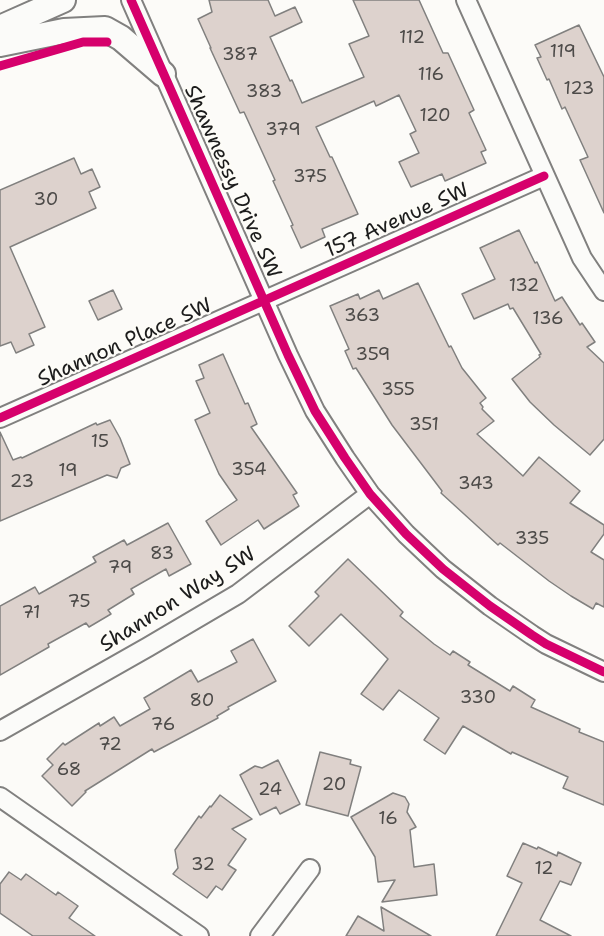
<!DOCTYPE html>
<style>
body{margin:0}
canvas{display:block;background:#fcfbf8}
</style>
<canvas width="604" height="936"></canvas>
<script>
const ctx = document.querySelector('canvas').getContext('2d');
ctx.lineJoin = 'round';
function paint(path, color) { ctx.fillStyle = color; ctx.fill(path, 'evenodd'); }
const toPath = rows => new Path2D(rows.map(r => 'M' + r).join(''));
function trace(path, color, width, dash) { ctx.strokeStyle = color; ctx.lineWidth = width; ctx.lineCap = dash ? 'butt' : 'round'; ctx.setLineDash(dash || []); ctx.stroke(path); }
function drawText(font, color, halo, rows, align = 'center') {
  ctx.font = font + ' "Shantell Sans",sans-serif'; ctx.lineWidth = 4.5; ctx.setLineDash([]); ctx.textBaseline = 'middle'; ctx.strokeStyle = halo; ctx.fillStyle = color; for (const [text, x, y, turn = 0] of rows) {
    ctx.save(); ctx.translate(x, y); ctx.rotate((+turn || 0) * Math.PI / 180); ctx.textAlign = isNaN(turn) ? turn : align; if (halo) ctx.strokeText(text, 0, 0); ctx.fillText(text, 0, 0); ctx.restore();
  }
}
const building = toPath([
 [209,0,268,0,275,16,295,7,302,22,270,37,290,81,292,80,302,103,364,77,349,44,369,36,353,0,419,0,443,53,448,53,474,110,469,113,486,150,481,152,486,163,445,181,442,174,411,187,399,162,419,153,410,134,416,131,399,95,376,106,374,101,316,127,330,157,332,157,358,214,322,229,325,237,301,248,291,226,293,225,273,181,275,180,244,112,240,113,210,48,211,48,198,19,212,12,209,0],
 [579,25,604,77,604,213,580,160,588,157,565,107,562,109,549,79,547,80,537,58,541,57,535,45,579,25],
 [74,158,81,174,92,169,100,187,89,192,96,208,10,247,45,327,29,334,34,345,16,353,11,342,0,346,0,190,74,158],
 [519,230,535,263,537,262,555,301,562,297,580,325,582,323,595,342,587,347,604,363,604,439,590,455,554,425,530,402,512,379,540,357,539,355,541,354,513,308,510,309,508,304,474,319,462,294,495,279,480,248,519,230],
 [418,283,449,347,451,346,462,368,486,398,480,403,483,407,482,409,494,421,477,434,523,476,539,457,580,491,570,503,604,525,604,534,591,552,604,560,604,607,596,603,593,609,571,596,549,581,500,543,498,545,441,493,442,491,392,425,356,368,353,369,345,351,349,349,330,306,358,294,360,299,379,290,383,299,418,283],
 [113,290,122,309,98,320,89,301,113,290],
 [223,354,245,404,248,403,257,424,251,427,297,493,293,495,299,506,264,529,258,520,221,545,206,521,237,500,219,474,195,420,210,413,196,381,204,378,199,365,223,354],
 [110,420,120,438,130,464,121,468,117,478,107,475,0,521,0,432,13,460,21,457,22,458,96,423,97,425,110,420],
 [168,523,191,564,169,576,166,569,131,589,134,594,108,610,111,614,89,627,86,623,48,644,49,647,0,675,0,606,35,587,39,594,96,562,93,557,124,540,127,545,168,523],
 [348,559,403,612,400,616,434,644,450,655,453,651,470,662,468,665,510,691,513,686,535,700,531,707,580,729,579,732,604,742,604,805,563,788,568,777,512,752,511,754,463,726,445,754,424,740,439,718,399,690,383,710,361,694,388,659,341,614,309,646,289,626,319,596,315,592,348,559],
 [253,639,276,681,228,707,229,709,217,716,218,718,154,752,152,749,85,791,86,792,72,806,42,776,53,765,47,759,63,743,65,745,99,723,100,726,114,717,120,726,150,709,144,698,191,670,198,682,237,662,231,651,253,639],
 [320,752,351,760,350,764,361,767,348,816,306,805,320,752],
 [278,760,300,804,280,814,276,807,260,815,240,775,255,766,262,768,278,760],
 [393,793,405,797,409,804,407,812,416,827,410,830,414,867,434,864,437,895,382,902,395,880,378,882,375,857,351,817,393,793],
 [220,795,252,819,232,829,246,839,228,865,236,870,222,890,216,886,207,898,173,874,178,868,175,850,199,816,201,818,210,806,211,807,220,795],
 [523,843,537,849,538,847,557,856,558,852,581,863,571,885,560,881,540,920,571,936,496,936,522,883,507,876,523,843],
 [9,872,21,880,26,874,56,895,58,892,78,906,69,918,95,936,33,936,0,913,0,884,9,872],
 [381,907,431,936,346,936,358,916,384,931,381,907]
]);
const minor = toPath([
 [131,0,288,355,315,411,345,458,370,494,406,534,443,569,490,606,532,635,546,644,604,672],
 [466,0,582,258,604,291],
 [0,418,544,176],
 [0,731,148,647,238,594,370,494],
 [0,797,199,936],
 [260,936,310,869]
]);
const secondary = toPath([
 [0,28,63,0],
 [0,44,64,31,105,29,121,38,163,74]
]);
const cycleway = toPath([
 [131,0,288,355,315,411,345,458,370,494,406,534,443,569,490,606,532,635,546,644,604,672],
 [0,66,83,42,107,42],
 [0,418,544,176]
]);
const numberNames = [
 ["112",412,38],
 ["119",563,52],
 ["387",240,55],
 ["116",431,75],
 ["123",579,89],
 ["383",264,92],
 ["120",435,116],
 ["379",283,130],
 ["375",310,177],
 ["30",46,200],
 ["132",524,286],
 ["363",362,316],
 ["136",548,319],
 ["359",373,355],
 ["355",398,390],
 ["351",424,425],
 ["15",100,442],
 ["354",249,470],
 ["19",68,471],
 ["23",22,482],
 ["343",476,484],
 ["335",532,539],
 ["83",162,554],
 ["79",120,568],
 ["75",79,602],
 ["71",31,613],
 ["330",478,698],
 ["80",202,701],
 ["76",163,725],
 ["72",110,745],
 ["68",69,770],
 ["20",334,785],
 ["24",270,790],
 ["16",388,819],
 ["32",203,865],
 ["12",544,869]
];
const streetNames = [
 ["Shawnessy Drive SW",232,182,66],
 ["157 Avenue SW",397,221,-24],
 ["Shannon Place SW",125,343,-24],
 ["Shannon Way SW",178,600,-32]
];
paint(building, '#ddd2cd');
trace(building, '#81807f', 1.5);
trace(minor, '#81807f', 22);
trace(secondary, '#81807f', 28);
trace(minor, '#fbfbf9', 18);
trace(secondary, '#fbfbf9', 24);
trace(cycleway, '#d6006c', 9);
drawText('18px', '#4c4a48', null, numberNames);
drawText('21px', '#1c1c1c', '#fdfcf7', streetNames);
</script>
